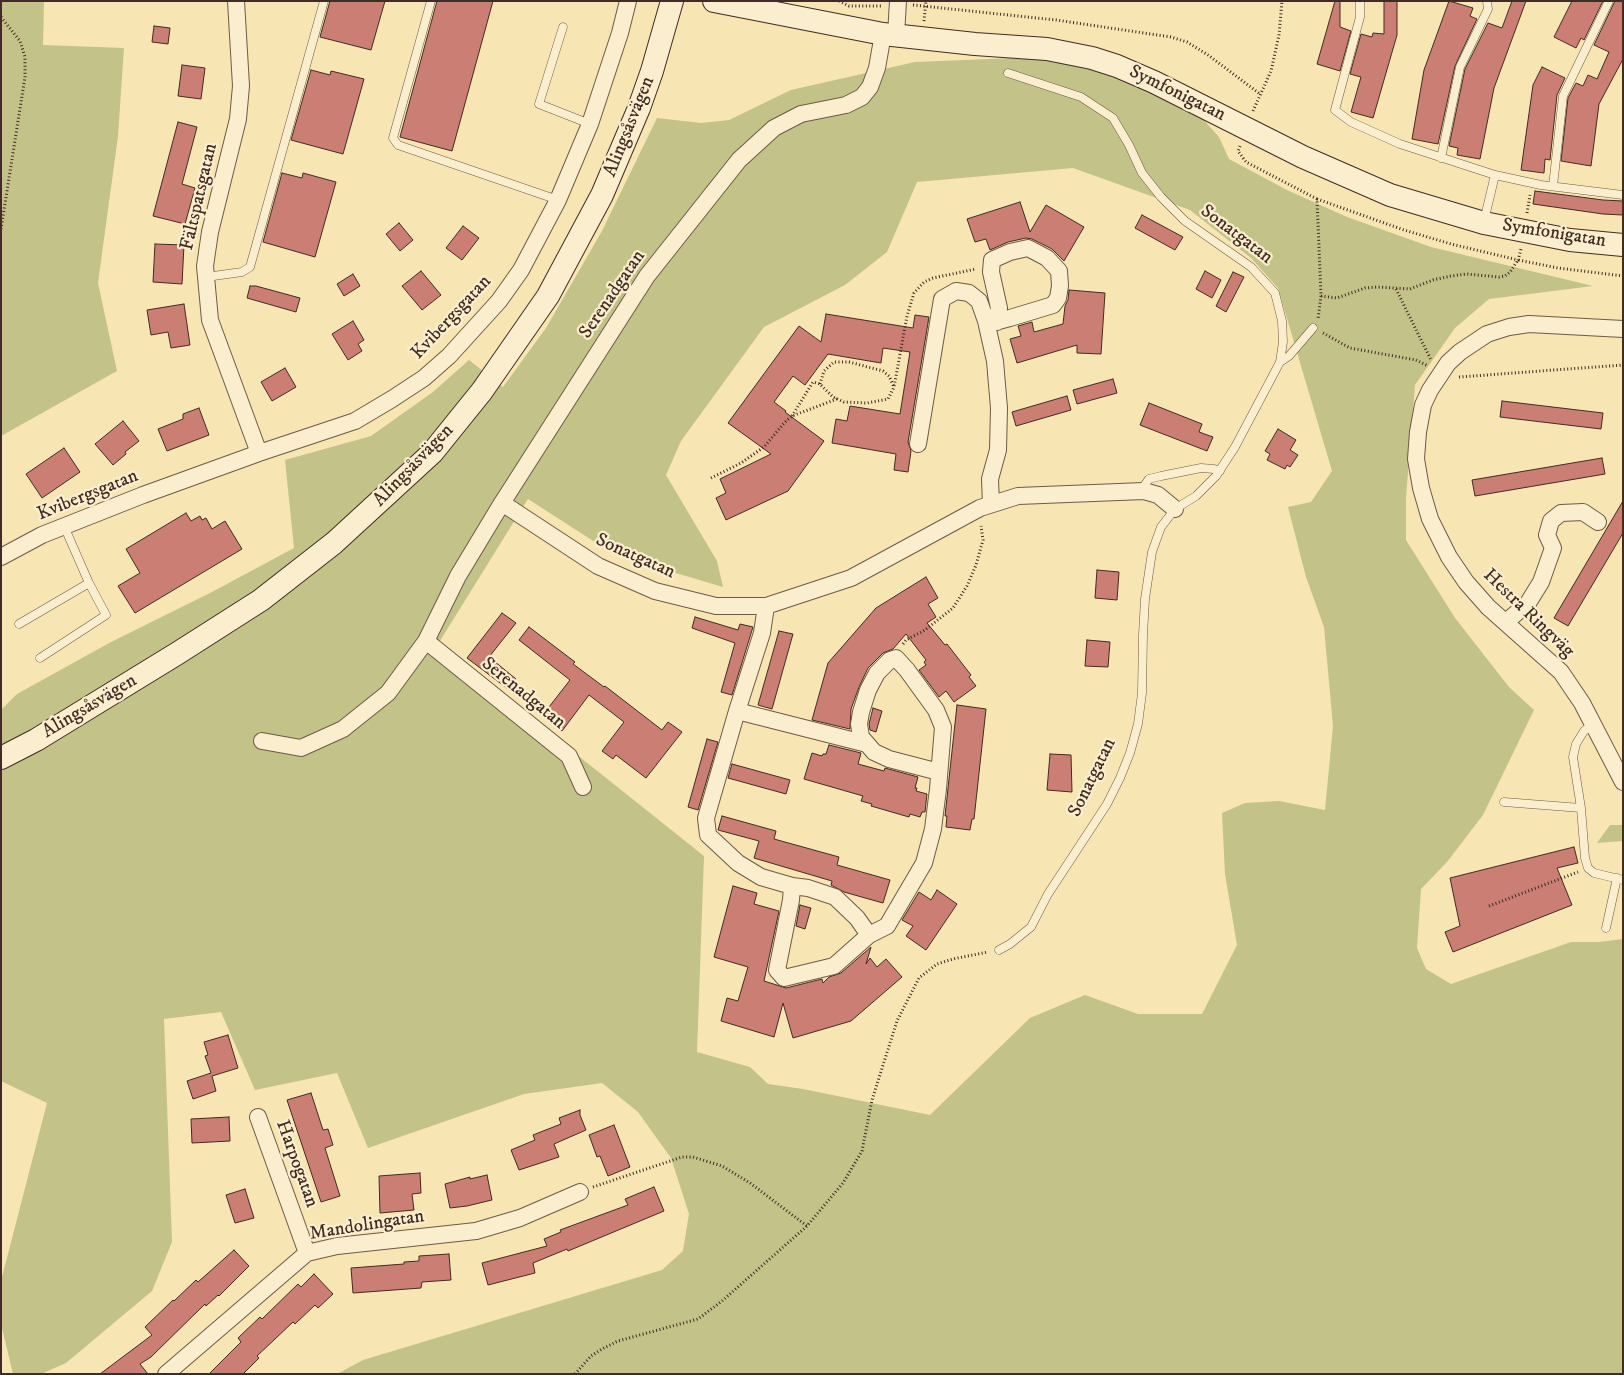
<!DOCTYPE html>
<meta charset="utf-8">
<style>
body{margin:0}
#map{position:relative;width:1624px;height:1375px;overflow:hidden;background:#f7e5b3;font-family:"IM FELL DW Pica",serif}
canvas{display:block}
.frame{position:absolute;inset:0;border:2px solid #412b22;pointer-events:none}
</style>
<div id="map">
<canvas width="1624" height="1375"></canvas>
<div class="frame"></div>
</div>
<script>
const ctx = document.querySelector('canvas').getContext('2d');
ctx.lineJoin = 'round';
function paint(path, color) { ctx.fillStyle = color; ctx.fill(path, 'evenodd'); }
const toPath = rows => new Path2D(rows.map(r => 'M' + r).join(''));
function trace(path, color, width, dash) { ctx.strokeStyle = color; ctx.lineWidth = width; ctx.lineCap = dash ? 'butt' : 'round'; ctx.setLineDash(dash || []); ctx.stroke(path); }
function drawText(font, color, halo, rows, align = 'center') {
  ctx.font = font + ' "IM FELL DW Pica",serif'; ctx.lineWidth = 4.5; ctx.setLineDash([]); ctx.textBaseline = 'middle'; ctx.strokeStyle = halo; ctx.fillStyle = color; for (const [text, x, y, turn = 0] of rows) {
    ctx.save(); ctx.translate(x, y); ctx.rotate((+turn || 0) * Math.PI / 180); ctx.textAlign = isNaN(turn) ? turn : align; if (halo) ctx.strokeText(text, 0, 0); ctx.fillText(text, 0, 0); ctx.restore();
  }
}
const green = toPath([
 [1,1,44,1,43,45,124,48,118,136,98,283,117,371,1,436],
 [1039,57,1081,64,1140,85,1200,116,1219,137,1229,159,1287,190,1347,217,1431,247,1593,286,1489,299,1455,328,1415,385,1406,497,1406,540,1455,618,1509,687,1534,710,1483,815,1447,862,1421,889,1417,948,1426,969,1451,984,1571,942,1599,942,1623,939,1623,1374,337,1374,363,1360,662,1270,683,1251,689,1214,671,1158,638,1112,602,1083,524,1094,368,1148,337,1073,255,1090,221,1012,164,1019,172,1242,152,1291,66,1363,41,1374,13,1374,1,1324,1,1281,47,1103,1,1081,1,771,4,769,1,763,1,710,17,694,111,642,212,592,294,548,285,460,371,436,433,392,469,360,503,387,546,328,602,231,657,118,701,123,729,120,791,90,915,62],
 [1073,168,1190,210,1251,258,1278,288,1332,471,1311,502,1288,507,1306,577,1324,627,1333,726,1325,810,1279,801,1245,803,1222,813,1225,874,1237,945,1202,1014,1138,1014,1085,995,1030,1018,930,1115,803,1089,768,1084,750,1067,697,1052,704,856,438,644,528,499,615,555,723,587,717,561,666,475,681,441,764,327,845,285,887,252,917,182],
 [1610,825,1623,825,1623,841,1597,843]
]);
const building = toPath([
 [330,1,385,1,371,50,320,37,330,1],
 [437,1,493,1,452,151,400,137,437,1],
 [1335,1,1340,1,1340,27,1351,31,1340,71,1317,64,1335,1],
 [1384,1,1397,1,1397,35,1373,118,1351,112,1361,77,1350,74,1361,34,1372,37,1373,33,1384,34,1384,1],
 [1449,1,1473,8,1470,16,1477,19,1455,66,1438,144,1412,139,1424,70,1449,1],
 [1512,1,1526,1,1494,88,1480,159,1457,155,1458,148,1449,146,1465,69,1488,23,1502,28,1512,1],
 [1572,1,1603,1,1584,40,1581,38,1576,48,1554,37,1572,1],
 [1615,1,1623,1,1623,59,1599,104,1591,166,1561,161,1568,98,1576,83,1583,86,1588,75,1597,79,1609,52,1594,45,1615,1],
 [154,26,170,28,168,44,152,42,154,26],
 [182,65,205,68,201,99,178,96,182,65],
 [1542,67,1565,78,1557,95,1550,160,1545,159,1544,173,1521,170,1533,85,1542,67],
 [311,70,330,75,331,71,364,79,343,154,291,140,311,70],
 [178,122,197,127,182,184,195,188,185,224,153,216,178,122],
 [282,173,302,178,303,173,336,182,315,257,263,242,282,173],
 [1535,191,1603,200,1623,201,1623,215,1603,214,1533,204,1535,191],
 [1020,202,1030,232,1046,205,1084,227,1064,261,1052,249,1032,239,1026,238,1008,242,990,250,986,239,975,242,967,219,1020,202],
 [1142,215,1183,237,1175,250,1135,228,1142,215],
 [399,223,413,240,400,251,386,234,399,223],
 [463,226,479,238,462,260,446,248,463,226],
 [155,244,184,245,182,284,153,282,155,244],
 [421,271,441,295,422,310,402,286,421,271],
 [1205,271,1221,280,1212,298,1196,289,1205,271],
 [1233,272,1244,277,1226,312,1216,306,1233,272],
 [353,274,360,286,344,296,337,284,353,274],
 [250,286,256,286,300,298,296,312,247,298,250,286],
 [1069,290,1105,293,1101,354,1077,353,1077,345,1017,363,1010,339,1021,336,1018,326,1032,322,1034,332,1063,324,1065,306,1068,300,1069,290],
 [184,304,190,345,171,348,168,332,151,335,147,310,184,304],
 [826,314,913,328,915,315,929,317,908,442,911,451,908,472,894,470,896,454,832,443,836,419,847,421,850,406,900,414,910,352,883,348,881,363,828,354,805,385,793,376,774,402,786,411,785,412,824,441,788,491,726,520,716,498,726,493,720,479,771,454,728,423,799,326,821,342,826,314],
 [353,321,364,340,358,344,362,351,348,360,332,334,353,321],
 [285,368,296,387,272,401,261,382,285,368],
 [1113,379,1117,393,1077,404,1073,390,1113,379],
 [1067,396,1071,410,1016,426,1012,412,1067,396],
 [1502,401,1603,413,1601,429,1500,417,1502,401],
 [1149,403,1202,424,1199,432,1213,437,1207,451,1140,425,1149,403],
 [199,408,209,435,167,451,158,429,183,419,183,414,199,408],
 [123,421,139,441,125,452,126,454,113,465,95,444,123,421],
 [1278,429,1296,440,1290,450,1298,455,1290,467,1287,465,1285,469,1267,460,1270,454,1265,451,1278,429],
 [64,448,80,472,42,498,26,474,64,448],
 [1602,458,1605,474,1475,496,1472,480,1602,458],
 [1623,501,1623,533,1568,626,1554,618,1623,501],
 [186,513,191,521,200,516,202,520,206,518,212,529,225,521,242,549,135,613,118,586,140,573,126,549,186,513],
 [1097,570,1119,572,1117,600,1095,598,1097,570],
 [926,577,938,598,928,604,936,617,927,623,945,645,947,644,971,675,969,677,976,686,954,702,946,691,939,697,919,670,926,665,924,662,926,660,906,634,893,649,883,653,868,668,859,687,851,709,850,729,812,720,828,663,876,608,926,577],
 [502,613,516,623,489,657,516,679,508,689,467,658,502,613],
 [695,617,738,630,740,624,753,627,732,695,721,692,735,643,692,628,695,617],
 [529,627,575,662,573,664,604,687,605,686,662,730,668,722,682,732,646,778,616,755,613,759,602,751,624,722,589,695,562,731,542,716,570,680,519,640,529,627],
 [779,631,793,634,772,709,758,705,779,631],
 [1087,640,1110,642,1108,667,1085,666,1087,640],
 [957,705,986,709,974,819,972,819,970,830,946,827,947,816,945,816,957,705],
 [873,708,882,711,876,732,870,730,869,724,873,708],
 [707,739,718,742,698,810,688,807,707,739],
 [829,745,861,753,858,764,884,771,885,768,918,777,915,788,917,788,916,791,927,794,925,812,922,812,920,817,910,814,909,817,871,806,872,804,861,801,863,796,804,779,812,753,822,756,823,754,826,754,829,745],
 [1050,754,1071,755,1072,792,1047,790,1050,754],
 [732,764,790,780,786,794,728,778,732,764],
 [722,816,776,831,774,839,839,857,837,865,890,880,883,903,844,892,831,885,832,881,754,858,759,841,718,830,722,816],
 [1574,847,1578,863,1557,868,1572,905,1453,952,1445,932,1460,926,1450,878,1574,847],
 [733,886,757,893,754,904,779,911,764,981,786,988,822,979,823,983,829,977,841,973,871,947,866,964,870,958,877,967,886,959,902,977,851,1021,793,1038,783,1003,774,1037,721,1021,727,998,738,1001,748,967,714,957,733,886],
 [937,890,957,904,926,950,906,936,913,926,902,920,919,892,931,900,937,890],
 [800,905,811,908,805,929,796,926,800,905],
 [228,1035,238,1068,212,1076,216,1091,193,1099,187,1081,211,1073,205,1056,208,1055,204,1042,228,1035],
 [311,1093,323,1130,328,1129,333,1145,325,1148,340,1196,321,1202,287,1100,311,1093],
 [580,1110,580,1115,586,1130,554,1144,559,1157,519,1170,511,1150,535,1140,533,1135,561,1124,559,1118,580,1110],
 [229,1117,230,1141,192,1143,191,1119,229,1117],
 [614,1125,630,1167,608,1176,600,1156,597,1157,589,1135,614,1125],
 [420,1173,421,1193,412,1194,414,1210,380,1213,379,1176,420,1173],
 [487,1175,492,1200,467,1206,450,1208,445,1184,470,1177,470,1179,487,1175],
 [654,1187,664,1211,568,1251,567,1249,533,1263,535,1273,488,1285,482,1263,547,1246,544,1239,561,1232,560,1230,628,1205,625,1199,654,1187],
 [245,1189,254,1218,235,1223,226,1195,245,1189],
 [234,1250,249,1266,219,1296,218,1295,206,1306,205,1304,151,1357,140,1364,148,1374,100,1374,152,1335,145,1327,173,1300,174,1301,196,1280,198,1282,234,1250],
 [449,1254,451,1280,422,1282,421,1288,353,1293,351,1268,404,1264,404,1262,419,1261,419,1256,449,1254],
 [314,1274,333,1294,318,1308,315,1305,295,1324,293,1322,257,1356,259,1358,243,1374,209,1374,241,1342,238,1338,260,1317,262,1319,298,1284,301,1287,314,1274]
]);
const path = toPath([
 [839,1,849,6,882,6],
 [913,5,1056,20,1171,37,1187,42,1208,55,1260,94],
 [1,17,20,41,25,57,25,77,1,229],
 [924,21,926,1],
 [1253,111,1271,71,1279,35,1282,1],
 [1240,146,1238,151,1246,162,1317,199,1321,296,1318,319],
 [1317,199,1404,230,1451,244,1518,260,1521,249],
 [1527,213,1530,195],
 [1396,289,1431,360],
 [1321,296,1337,298,1365,288,1377,287,1410,289,1433,280,1451,276,1466,274,1499,277,1505,276,1510,272,1518,260,1558,268,1623,276],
 [1323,333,1350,348,1416,360,1428,366],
 [1459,377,1623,365],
 [820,384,824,371,834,362,849,362,883,371,889,376,894,387],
 [792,416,813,382,820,384,833,397,844,402,867,403,888,399,894,387,907,316,914,293,924,282,933,278,976,269],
 [711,478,741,463,764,447,785,422,792,416,837,399],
 [903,644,906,640,925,630,953,608,967,586,976,565,983,540,981,526],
 [1489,906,1578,872],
 [593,1187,682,1157,693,1157,722,1166,750,1183,807,1226],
 [575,1374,591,1356,602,1349,618,1341,698,1319,722,1301,807,1226,843,1183,862,1151,872,1100,897,1021,919,978,937,964,953,959,988,952]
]);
const lane = toPath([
 [431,1,393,138,398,145,558,200],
 [1360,1,1360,17,1335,110,1351,122,1400,144,1495,175],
 [563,27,539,104,590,124],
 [1441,158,1460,67,1488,9,1487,1],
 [1553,186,1563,96,1609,1],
 [1484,221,1495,175,1541,185,1623,195],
 [206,277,242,272,250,267,324,1],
 [1280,362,1289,356,1313,328],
 [1141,490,1149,479,1161,476,1201,468,1214,469,1220,471],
 [19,624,89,583,64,526],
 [40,658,106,615,89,583],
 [1593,724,1584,731,1576,744,1573,757,1581,808,1585,858,1588,868,1594,873,1623,880],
 [1504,802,1581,808],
 [1606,928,1617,878],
 [999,950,1010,944,1031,927,1048,894,1107,804,1120,778,1130,753,1138,724,1142,693,1143,635,1145,599,1152,552,1161,527,1175,509,1196,496,1216,476,1235,447,1280,362,1283,342,1282,321,1275,293,1251,267,1185,221,1161,197,1142,173,1129,145,1113,118,1081,97,1008,73]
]);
const street = toPath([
 [236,1,241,86,238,119,210,232,205,266,210,320,259,453],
 [896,35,898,1],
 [987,324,1010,318,1053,305,1058,298,1060,286,1059,271,1047,258,1028,248,1010,252,992,260,991,272,999,308,997,322],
 [1623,329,1529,324,1509,327,1487,334,1460,352,1448,363,1430,390,1423,405,1418,432,1416,459,1421,488,1430,519,1449,557,1466,582,1488,607,1561,672,1582,703,1623,782],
 [918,444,942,299,956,291,969,293,979,301,986,321,995,361,999,408,998,450,990,479,991,504],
 [502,503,598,566,655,591,716,606,766,606,851,578,980,508,1018,496,1144,491,1158,495,1175,509],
 [1,557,42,535,143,495,259,453,355,421,392,399,424,378,449,356,499,301,521,270,558,200,590,124,620,33,628,1],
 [766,606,762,633,737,711,706,818,708,835,738,863,761,877,792,886,791,900,777,970,784,978,834,966,869,935,857,918,835,897,808,888,792,886],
 [1506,622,1528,603,1541,582,1553,548,1547,535,1551,521,1561,513,1583,512,1598,522],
 [426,641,569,756,583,787],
 [737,711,867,744],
 [262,741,301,748,343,729,388,693,426,641,458,576,502,503,647,276,739,160,774,128,801,114,846,105,862,97,870,87,877,68,883,34],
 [869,935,887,926,924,863,933,829,938,789,943,727,936,710,907,670,896,658,890,660,877,673,868,690,861,712,859,724,861,737,874,752,889,759,939,772],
 [258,1117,307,1253],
 [166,1374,307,1253,337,1246,476,1231,520,1218,580,1192]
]);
const secondary = toPath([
 [714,1,883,34,975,44,1047,49,1092,58,1117,66,1154,82,1303,157,1390,195,1484,223,1570,240,1623,245],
 [1,758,36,740,178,653,261,600,334,543,432,453,482,391,548,296,602,195,639,108,652,71,672,1]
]);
const streetNames = [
 ["Symfonigatan",1177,94,26],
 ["Alingsåsvägen",630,127,-68],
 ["Fältspatsgatan",200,197,-77],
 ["Symfonigatan",1554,234,9],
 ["Sonatgatan",1236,235,37],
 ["Serenadgatan",613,295,-56],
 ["Kvibergsgatan",452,318,-47],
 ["Alingsåsvägen",414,466,-46],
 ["Kvibergsgatan",88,496,-22],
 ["Sonatgatan",635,557,24],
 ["Hestra Ringväg",1528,614,44],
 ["Serenadgatan",523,694,39],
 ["Alingsåsvägen",90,707,-31],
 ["Sonatgatan",1093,778,-64],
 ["Harpogatan",296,1164,70],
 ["Mandolingatan",367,1226,-9]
];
paint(green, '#c3c288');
paint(building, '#cb7e74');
trace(building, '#412b22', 1);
trace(lane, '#6e5a46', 9);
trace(street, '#6e5a46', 18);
trace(secondary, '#412b22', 24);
trace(path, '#412b22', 3, [1, 2.5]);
trace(lane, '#faeece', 8);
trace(street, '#faeece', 16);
trace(secondary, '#faeece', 22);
drawText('19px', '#412b22', '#faeece', streetNames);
</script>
